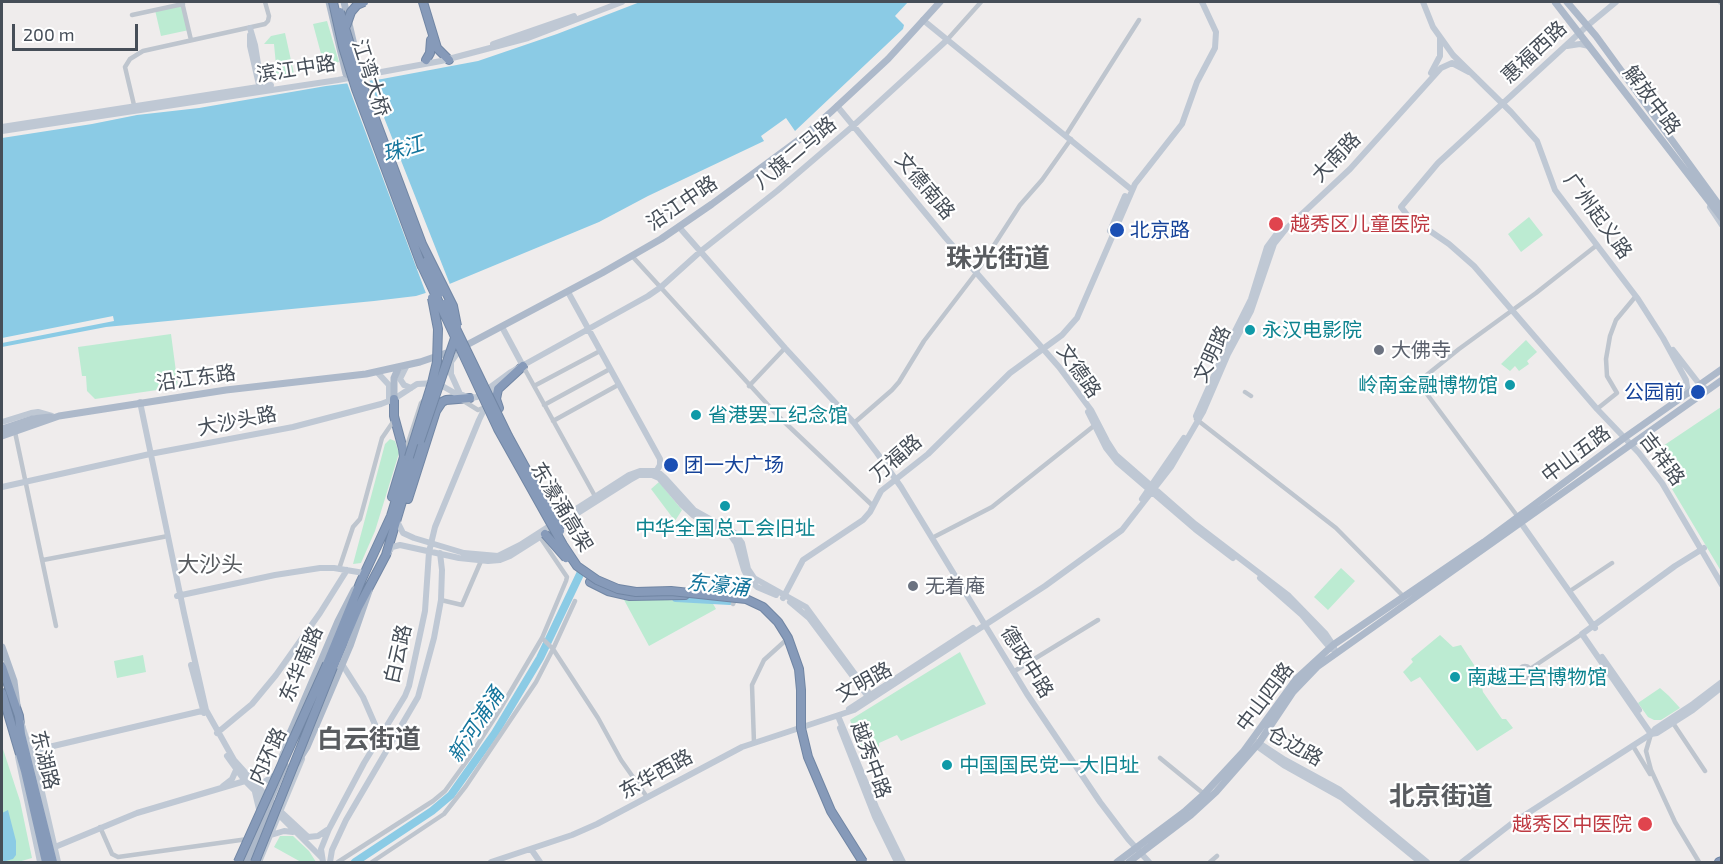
<!DOCTYPE html>
<meta charset="utf-8">
<style>
body{margin:0}
#map{position:relative;width:1723px;height:864px;overflow:hidden;background:#efecec;font-family:"Exo 2",sans-serif}
canvas{display:block}
.frame{position:absolute;inset:0;border:3px solid #464e58;pointer-events:none}
.scale{position:absolute;left:12px;top:24px;width:126px;height:27px;box-sizing:border-box;border:3px solid #464e58;border-top:0;padding-left:8px;font-size:18px;line-height:21px;white-space:nowrap;color:#464e58;-webkit-text-stroke:4px #fff;paint-order:stroke}
</style>
<div id="map">
<canvas width="1723" height="864"></canvas>
<div class="frame"></div>
<div class="scale">200 m</div>
</div>
<script>
const ctx = document.querySelector('canvas').getContext('2d');
ctx.lineJoin = 'round';
function paint(path, color) { ctx.fillStyle = color; ctx.fill(path, 'evenodd'); }
const toPath = rows => new Path2D(rows.map(r => 'M' + r).join(''));
function trace(path, color, width, dash) { ctx.strokeStyle = color; ctx.lineWidth = width; ctx.lineCap = dash ? 'butt' : 'round'; ctx.setLineDash(dash || []); ctx.stroke(path); }
function drawText(font, color, halo, rows, align = 'center') {
  ctx.font = font + ' "Exo 2","Noto Sans SC",sans-serif'; ctx.lineWidth = 4.5; ctx.setLineDash([]); ctx.textBaseline = 'middle'; ctx.strokeStyle = halo; ctx.fillStyle = color; for (const [text, x, y, turn = 0] of rows) {
    ctx.save(); ctx.translate(x, y); ctx.rotate((+turn || 0) * Math.PI / 180); ctx.textAlign = isNaN(turn) ? turn : align; if (halo) ctx.strokeText(text, 0, 0); ctx.fillText(text, 0, 0); ctx.restore();
  }
}
const green = toPath([
 [183,4,189,30,161,36,155,10],
 [327,21,339,62,324,65,313,24],
 [285,33,294,74,267,78,265,67,276,65,274,44,264,44,271,36],
 [1529,217,1543,235,1521,252,1508,234],
 [171,334,178,387,95,399,87,391,86,376,82,376,78,347],
 [1526,340,1537,352,1527,361,1529,364,1519,371,1515,366,1510,371,1501,364],
 [1721,407,1721,571,1666,479,1669,474,1654,452],
 [390,439,395,441,399,453,375,531,361,563,353,564,385,444],
 [659,482,682,510,675,521,651,489],
 [1341,568,1355,581,1328,610,1314,597],
 [623,598,712,602,716,609,649,646],
 [1440,635,1453,647,1461,645,1484,680,1481,683,1483,692,1502,719,1506,719,1513,728,1477,751,1420,677,1411,682,1403,672,1413,662,1411,659],
 [960,652,986,704,901,741,897,735,879,743,879,749,864,756,850,720],
 [143,655,146,672,117,678,114,661],
 [1660,688,1669,696,1680,708,1661,720,1654,720,1648,717,1638,703],
 [2,746,20,801,32,858,18,862,2,862],
 [280,836,293,836,309,851,316,862,301,862,274,847]
]);
const water = toPath([
 [640,2,908,2,895,16,904,25,903,29,795,131,786,118,761,136,764,141,648,196,599,222,435,290,416,296,374,301,106,327,2,347,2,138,92,124,137,115,199,108,326,86,382,79,478,61,557,34],
 [8,810,16,841,16,855,13,859,2,862,2,813]
]);
const pier = toPath([
 [368,77,451,287,427,296,346,80],
 [113,316,114,321,2,343,2,338]
]);
const river = toPath([
 [676,598,730,601],
 [355,862,432,811,451,795,495,733,540,658,582,570]
]);
const street = toPath([
 [182,2,191,40],
 [132,15,183,4],
 [947,40,981,2],
 [134,105,125,67,130,59,143,51,265,24,268,21,269,16,265,2],
 [1066,135,1139,20],
 [632,256,779,417,873,506],
 [523,366,596,498],
 [534,386,600,351],
 [749,386,785,348],
 [1245,392,1251,396],
 [462,400,478,410,485,407],
 [544,405,610,369],
 [1597,409,1617,393,1607,376,1606,359,1610,336,1616,320,1636,296],
 [1196,419,1336,528,1403,596],
 [553,421,618,385],
 [854,423,892,390,899,382,924,341,976,273,1020,205,1042,180,1071,139],
 [15,432,56,626],
 [405,452,421,403,424,400,428,400],
 [1518,517,1418,382,1459,349,1536,293,1597,245],
 [932,538,992,507,1095,425],
 [43,560,168,536],
 [339,569,353,527,360,519,382,438,395,419],
 [1570,591,1612,563],
 [441,600,462,605,481,561],
 [733,604,743,582,749,579],
 [542,638,553,649,598,718,621,760,647,797],
 '1519 672a6 6 0 1 1 12 0a6 6 0 1 1-12 0Z',
 [1530,669,1582,634],
 [1013,672,1098,620],
 [1673,723,1705,771],
 [1651,734,1646,751,1651,770,1675,822,1699,862],
 [754,743,752,685,764,660,785,641],
 [1633,746,1650,774],
 [1160,758,1204,794],
 [100,827,112,854,118,857,248,839],
 [338,862,433,801,445,791,469,758,499,711,542,638,566,581,567,577,540,537],
 [372,862,444,814,466,786,536,682,553,649,575,601],
 [1210,862,1217,856]
]);
const secondary = toPath([
 [1423,2,1433,27,1453,55,1511,112,1537,141,1555,190,1638,299,1663,338,1686,380,1688,394],
 [1616,2,1587,26,1438,163,1401,207,1408,216,1449,244,1474,266,1597,409,1639,453,1662,483,1722,585],
 [1721,2,1722,2],
 [923,20,1132,190],
 [250,28,255,45,262,89],
 [250,35,250,46,260,89],
 [493,44,574,16],
 [1567,46,1580,44,1589,46],
 [1431,73,1440,56,1440,37],
 [837,106,945,237,1059,367,1091,410,1107,441,1116,455,1195,524,1289,596,1325,633,1333,645,1336,653],
 [2,127,271,85],
 [2,131,338,80,441,61,528,38,622,2],
 [1710,207,1722,225],
 [679,227,785,348,854,423,877,453,901,487,1027,694,1100,802,1128,839,1149,862],
 [1110,231,1125,196],
 [568,292,660,459,660,465,655,474],
 [502,327,523,366],
 [461,348,451,362,451,374,460,394,470,398,477,397,511,372,648,296,661,287,701,251,777,191,853,126,947,40],
 [1673,350,1700,385,1708,390],
 [407,365,400,379,404,385,411,388],
 [377,372,389,385,389,401],
 [140,402,184,613,206,710,234,760,280,811,308,837,318,836,327,830],
 [1088,412,1106,448,1117,462,1195,529,1233,558],
 [1196,416,1224,353,1251,299,1267,247,1278,232],
 [2,422,31,413,38,412,52,416],
 [2,487,150,454,293,427,381,404,394,399,417,384,437,383,460,396],
 [1142,499,1184,438],
 [397,521,403,533,414,538,464,553,498,556,520,545,629,475,640,471,657,471,665,478,694,510,735,533,742,543,748,569,754,578,806,607,871,696],
 [1521,523,1595,628],
 [388,553,392,547,400,545,459,558,488,561,500,560,510,556,630,480,639,475,652,475,659,478,682,505,693,515,731,536,736,543,744,570,748,578,757,587,776,595],
 [1260,578,1302,615,1331,649],
 [177,596,275,575,320,568,334,568,364,573],
 [783,598,803,560,863,520,870,512,881,491,928,454,1010,373,1062,335,1077,318,1135,184,1182,124,1197,82,1215,48,1216,32,1202,2],
 [790,602,809,618,869,698],
 [1602,657,1639,710],
 [342,664,363,697,380,736],
 [191,665,204,713],
 [849,709,973,628],
 [838,716,876,807,903,862],
 [21,722,38,775,58,862],
 [840,728,875,817,897,862],
 [217,733,252,704,276,675,320,613,347,570],
 [1651,734,1582,634,1675,566,1704,548],
 [1651,734,1657,733,1693,710,1722,687],
 [1252,741,1259,743,1285,760,1340,790,1427,862],
 [1254,744,1285,766,1342,798,1420,862],
 [32,751,206,710],
 [227,756,245,781,322,858],
 [18,757,40,862],
 [281,758,289,737],
 [253,782,264,782,275,775],
 [223,786,232,779,237,768],
 [255,792,259,809],
 [271,835,284,831,293,832],
 [55,847,137,813,245,781],
 [531,849,540,862],
 [259,862,302,759],
 [323,862,321,849,329,829,364,763,405,696,409,686,425,611,429,552,435,527,479,420,496,385],
 [330,862,332,850,346,820,418,697,434,638,441,600,442,570,440,553],
 [491,862,572,835,597,824,742,747,854,710,1045,586,1122,530,1171,467,1203,412,1228,354,1251,311,1274,244,1286,229,1350,169,1441,68,1452,63,1469,72],
 [1462,862,1511,824,1651,734,1655,729,1693,704,1722,682]
]);
const primary = toPath([
 [329,2,346,74,355,76],
 [344,2,354,45],
 [1555,2,1722,218],
 [1567,2,1596,36,1722,209],
 [394,399,394,378,399,367],
 [2,429,32,419,50,417],
 [2,436,59,416,226,390,366,374,420,362,461,348,602,273,661,239,712,204,804,136,832,111,888,59,940,2],
 [2,647,14,681,17,705],
 [290,745,290,733,294,724,338,621,354,590],
 [297,763,307,747,350,646,369,591],
 [244,862,285,765],
 [249,862,272,813],
 [1117,862,1184,812,1204,794,1243,752,1296,679,1333,645,1484,542,1624,438,1722,369],
 [1129,862,1191,815,1216,792,1259,743,1293,692,1317,667,1722,380]
]);
const highway = toPath([
 [423,2,437,48,449,60],
 [426,60,430,53,431,40],
 [499,408,496,399,498,389,523,366],
 [392,497,404,457,403,449,394,416,394,399],
 [408,499,436,411,442,402,446,400,470,398],
 [590,582,608,591,630,596,685,595],
 [327,664,361,581,391,516,409,457],
 [2,667,19,716,21,734,53,862],
 [333,667,358,608,386,555,420,441],
 [2,693,25,771,46,862],
 [1719,862,1722,861]
]);
const highwayBridge = toPath([
 [333,2,343,47,356,89,422,267],
 [340,12,362,84,422,244,453,306,457,326],
 [346,26,351,12,357,5,364,2],
 [427,261,440,293],
 [421,264,498,429,563,545,577,566,597,580,618,589,636,592,671,591,746,599,763,607,778,622,788,638,799,669,801,690,801,728,808,757,831,811,863,862],
 [444,304,508,436,560,531],
 [420,441,455,338],
 [409,457,432,383,437,362,438,329,432,298],
 [545,534,566,558],
 [238,862,327,664],
 [255,862,333,667]
]);
const markers = [
 [1276,224,8,"#e0444e"],
 [1117,230,8,"#1a4fb4"],
 [1250,330,6,"#0f9aa8"],
 [1379,350,6,"#6b7280"],
 [1510,385,6,"#0f9aa8"],
 [1698,392,8,"#1a4fb4"],
 [696,415,6,"#0f9aa8"],
 [671,465,8,"#1a4fb4"],
 [725,506,6,"#0f9aa8"],
 [913,586,6,"#6b7280"],
 [1455,677,6,"#0f9aa8"],
 [947,765,6,"#0f9aa8"],
 [1645,824,8,"#e0444e"]
];
const streetNames = [
 ["惠福西路",1534,52,-43],
 ["滨江中路",296,69,-9],
 ["江湾大桥",371,78,72],
 ["解放中路",1652,100,53],
 ["八旗二马路",795,153,-40],
 ["大南路",1336,157,-46],
 ["文德南路",925,186,50],
 ["沿江中路",682,203,-34],
 ["广州起义路",1598,216,54],
 ["文明路",1212,354,-65],
 ["文德路",1079,371,55],
 ["沿江东路",196,378,-8],
 ["大沙头路",237,421,-11],
 ["中山五路",1576,454,-37],
 ["万福路",896,458,-41],
 ["吉祥路",1662,459,53],
 ["东濠涌高架",562,507,59],
 ["白云路",398,654,-77],
 ["德政中路",1027,662,58],
 ["东华南路",301,664,-67],
 ["文明路",864,682,-29],
 ["中山四路",1265,697,-53],
 ["仓边路",1295,746,29],
 ["内环路",268,756,-65],
 ["东湖路",45,760,76],
 ["越秀中路",871,760,70],
 ["东华西路",656,774,-29]
];
const healthNames = [
 ["越秀区儿童医院",1290,224],
 ["越秀区中医院",1632,824,"right"]
];
const transitNames = [
 ["北京路",1130,230],
 ["公园前",1684,392,"right"],
 ["团一大广场",684,465]
];
const cultureNames = [
 ["永汉电影院",1262,330],
 ["岭南金融博物馆",1498,385,"right"],
 ["省港罢工纪念馆",708,415],
 ["中华全国总工会旧址",725,528,"center"],
 ["南越王宫博物馆",1467,677],
 ["中国国民党一大旧址",959,765]
];
const worshipNames = [
 ["大佛寺",1391,350],
 ["无着庵",925,586]
];
const waterNames = [
 ["珠江",403,149,-17],
 ["东濠涌",718,585,6],
 ["新河浦涌",476,725,-57]
];
const quarterNames = [
 ["大沙头",210,565]
];
const districtNames = [
 ["珠光街道",998,258],
 ["白云街道",369,739],
 ["北京街道",1441,796]
];
paint(green, '#bcebd2');
paint(water, '#8bcbe5');
paint(pier, '#efecec');
trace(river, '#8bcbe5', 8);
trace(highway, '#7186a4', 10);
trace(street, '#bec5ce', 4.5);
trace(secondary, '#bfc8d4', 6);
trace(primary, '#adb9ca', 7);
trace(highway, '#869ab9', 8);
trace(highwayBridge, '#7186a4', 10, []);
trace(highwayBridge, '#869ab9', 8);
for (const [x, y, r, color] of markers) { const dot = new Path2D(); dot.arc(x, y, r, 0, 2 * Math.PI); ctx.fillStyle = color; ctx.fill(dot); trace(dot, '#fff', 2); }
drawText('20px', '#464e58', '#fff', streetNames);
drawText('20px', '#be3a42', '#fff', healthNames, 'left');
drawText('20px', '#164399', '#fff', transitNames, 'left');
drawText('20px', '#0d838f', '#fff', cultureNames, 'left');
drawText('20px', '#5b616d', '#fff', worshipNames, 'left');
drawText('italic 21px', '#14759c', '#fff', waterNames);
drawText('22px', '#595c60', '#fff', quarterNames);
drawText('bold 26px', '#595c60', '#fff', districtNames);
</script>
